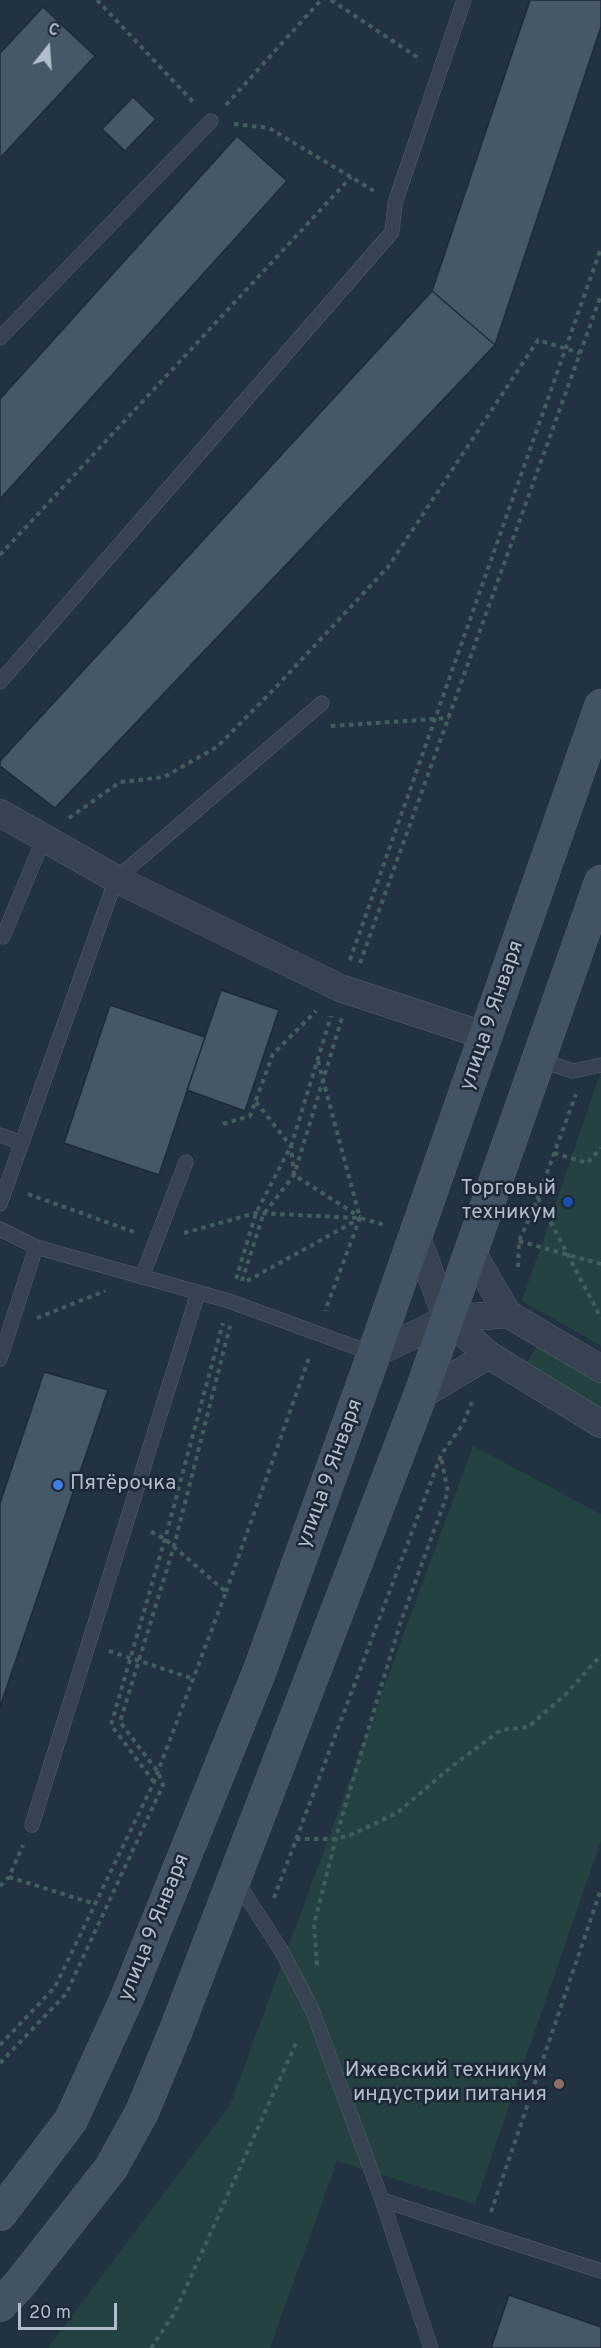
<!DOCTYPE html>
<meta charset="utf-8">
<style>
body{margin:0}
#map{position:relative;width:601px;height:2348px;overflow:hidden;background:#223241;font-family:Overpass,sans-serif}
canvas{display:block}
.north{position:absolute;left:18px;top:18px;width:60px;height:60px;-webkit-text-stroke:4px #1c2836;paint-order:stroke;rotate:17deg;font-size:16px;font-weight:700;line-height:24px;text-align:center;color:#b3becb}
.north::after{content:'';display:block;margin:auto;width:21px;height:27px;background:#b3becb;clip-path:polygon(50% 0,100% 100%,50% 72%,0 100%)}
.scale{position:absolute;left:18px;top:2303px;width:99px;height:27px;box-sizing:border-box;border:3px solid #b3becb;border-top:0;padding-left:8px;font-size:18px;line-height:21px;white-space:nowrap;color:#b3becb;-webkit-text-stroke:4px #1c2836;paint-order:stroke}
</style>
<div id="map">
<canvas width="601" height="2348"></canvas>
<div class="north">С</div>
<div class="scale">20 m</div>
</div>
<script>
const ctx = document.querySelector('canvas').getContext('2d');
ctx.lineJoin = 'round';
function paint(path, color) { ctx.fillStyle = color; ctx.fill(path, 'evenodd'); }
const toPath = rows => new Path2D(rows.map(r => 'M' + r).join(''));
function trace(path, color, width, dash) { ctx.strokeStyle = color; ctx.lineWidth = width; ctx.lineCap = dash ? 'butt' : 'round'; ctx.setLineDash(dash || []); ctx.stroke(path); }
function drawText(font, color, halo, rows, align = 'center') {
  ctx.font = font + ' Overpass,sans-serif'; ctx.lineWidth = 5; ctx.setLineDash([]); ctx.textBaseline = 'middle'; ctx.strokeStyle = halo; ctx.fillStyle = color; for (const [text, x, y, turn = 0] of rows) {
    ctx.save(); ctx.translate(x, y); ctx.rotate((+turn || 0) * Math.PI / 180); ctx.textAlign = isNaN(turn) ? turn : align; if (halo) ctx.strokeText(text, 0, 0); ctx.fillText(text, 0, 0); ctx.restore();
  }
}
const green = toPath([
 [601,1071,601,1346,522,1301],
 [539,1342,601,1380,601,1414,524,1367],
 [473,1446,601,1514,601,1841,475,2204,337,2161,270,2348,48,2348,230,2105]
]);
const building = toPath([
 [530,0,601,0,601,27,495,345,432,291,530,0],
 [43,7,95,56,0,158,0,53,43,7],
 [133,97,156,119,125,151,102,129,133,97],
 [237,136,287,181,0,499,0,399,237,136],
 [432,291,495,345,55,808,0,766,0,761,432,291],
 [221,990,279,1010,245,1111,187,1090,221,990],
 [110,1005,205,1037,159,1175,64,1143,110,1005],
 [44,1372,108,1390,0,1707,0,1503,44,1372],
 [509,2295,601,2327,601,2348,491,2348,509,2295]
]);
const path = toPath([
 [97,0,195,104],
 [331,0,420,59],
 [226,105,321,0],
 [234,124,269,128,374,191],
 [0,555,351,177],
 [331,726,449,718],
 [69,818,120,782,164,777,217,747,276,687,388,567,538,340,580,353],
 [350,960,601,248],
 [360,963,601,295],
 [318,1061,360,1218,325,1311],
 [256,1102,291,1146,294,1175,360,1217],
 [223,1124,250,1116,273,1054,316,1011],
 [554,1153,587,1163,601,1148],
 [28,1194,134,1232],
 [538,1198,601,1318],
 [184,1233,256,1213,360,1218,385,1225],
 [519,1241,601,1264],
 [518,1267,519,1241,534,1208,576,1094],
 [236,1279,256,1213,291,1146,331,1016],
 [242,1281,263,1215,294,1175,342,1018],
 [247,1281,359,1219],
 [37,1318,105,1291],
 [226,1592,310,1355],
 [109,1651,194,1679],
 [154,1782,111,1725,165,1539,223,1323],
 [296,1839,336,1839,353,1834,397,1813,451,1767,501,1730,528,1727,565,1695,601,1655],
 [9,1877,95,1904],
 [0,1886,9,1877,23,1845],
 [274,1898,441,1455,463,1424,472,1402],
 [317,1965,314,1924,338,1830,400,1624,448,1492,441,1457],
 [0,2045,55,1987,154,1782,226,1592,165,1539,148,1530],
 [0,2063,66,1994,163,1785,158,1772,120,1722,174,1546,230,1326],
 [491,2212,601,1889],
 [151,2348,175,2312,297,2041]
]);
const lane = toPath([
 [0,338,211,121],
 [0,682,392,232,395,203,464,0],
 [0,936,3,937,44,838],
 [539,1060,573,1071,601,1065],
 [0,1135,22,1143],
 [0,1204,116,879,322,703],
 [0,1229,36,1247,229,1301,374,1354],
 [142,1277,186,1162],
 [0,1359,36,1247],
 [32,1825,198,1293],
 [237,1882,281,1950,312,2009,382,2200,431,2348],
 [382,2200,601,2271]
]);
const street = toPath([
 [0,813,116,879,340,988,486,1036],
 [416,1235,447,1319,489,1355,601,1424],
 [471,1251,508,1314,601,1369],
 [374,1354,447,1319,508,1314],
 [420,1396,489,1355]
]);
const secondary = toPath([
 [0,2214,71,2120,127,1998,260,1670,374,1354,601,706],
 [0,2305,19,2285,111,2168,142,2112,176,2030,420,1396,601,882]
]);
const markers = [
 [568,1202,6,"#1a4fb4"],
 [58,1485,6,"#3f7fe0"],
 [559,2084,6,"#8d6e63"]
];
const streetNames = [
 ["улица 9 Января",493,1016,-71],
 ["улица 9 Января",331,1474,-70],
 ["улица 9 Января",155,1928,-68]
];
const poiNames = [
 ["Торговый",556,1190],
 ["техникум",556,1214],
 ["Пятёрочка",70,1485,"left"],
 ["Ижевский техникум",547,2072],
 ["индустрии питания",547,2096]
];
paint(green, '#254142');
paint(building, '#465768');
trace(building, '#1e2a38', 1.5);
trace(lane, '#55616e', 15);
trace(street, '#55616e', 28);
trace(secondary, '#55616e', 34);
trace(path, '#435e5f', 4, [4.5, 4.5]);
trace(lane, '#374351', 14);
trace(street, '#374351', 27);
trace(secondary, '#445364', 33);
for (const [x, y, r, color] of markers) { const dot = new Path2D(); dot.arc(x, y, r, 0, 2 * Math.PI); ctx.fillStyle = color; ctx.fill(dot); trace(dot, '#1c2836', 2); }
drawText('21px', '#b3becb', '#1c2836', streetNames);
drawText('21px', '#b3becb', '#1c2836', poiNames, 'right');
</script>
